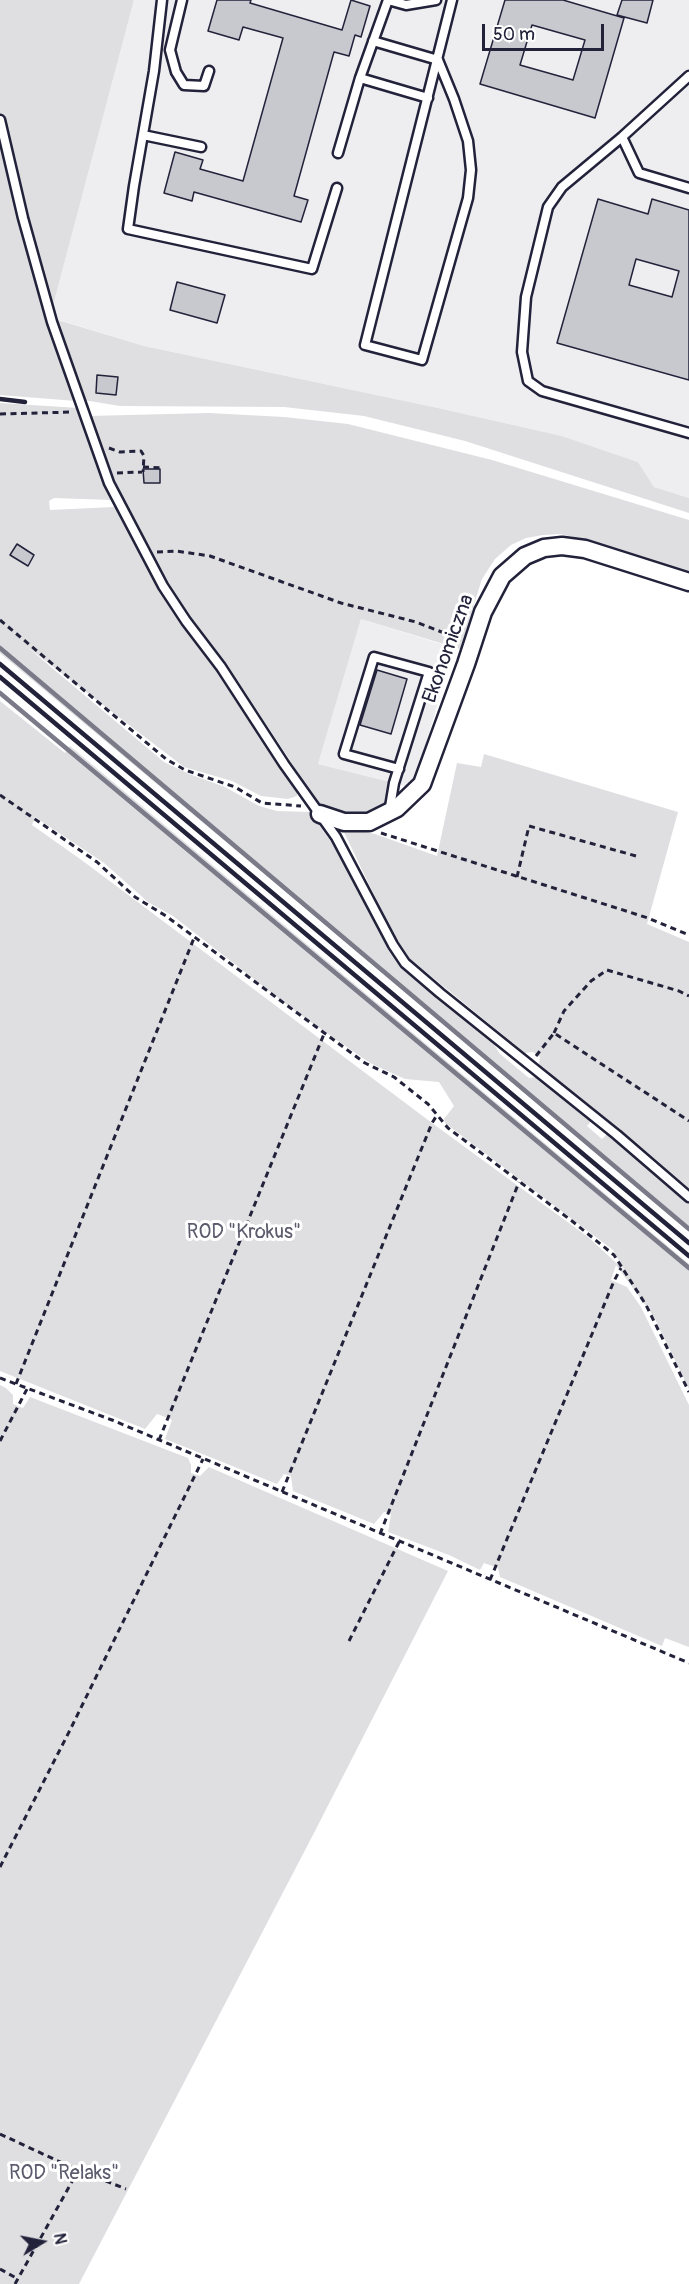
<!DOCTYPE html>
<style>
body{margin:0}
#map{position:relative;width:689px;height:2284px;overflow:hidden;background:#fff;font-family:Pangolin,sans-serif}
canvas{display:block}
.north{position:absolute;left:12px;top:2212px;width:60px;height:60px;-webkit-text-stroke:4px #fff;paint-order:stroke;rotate:80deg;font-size:16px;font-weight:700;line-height:24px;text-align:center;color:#22223b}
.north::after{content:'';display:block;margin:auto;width:21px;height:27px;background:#22223b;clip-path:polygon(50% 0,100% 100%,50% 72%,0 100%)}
.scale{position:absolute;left:482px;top:24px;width:122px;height:27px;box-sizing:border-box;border:3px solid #22223b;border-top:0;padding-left:8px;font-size:18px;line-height:21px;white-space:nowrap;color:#22223b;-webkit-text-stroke:4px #fff;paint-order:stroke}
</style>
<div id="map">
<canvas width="689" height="2284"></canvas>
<div class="north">N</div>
<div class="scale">50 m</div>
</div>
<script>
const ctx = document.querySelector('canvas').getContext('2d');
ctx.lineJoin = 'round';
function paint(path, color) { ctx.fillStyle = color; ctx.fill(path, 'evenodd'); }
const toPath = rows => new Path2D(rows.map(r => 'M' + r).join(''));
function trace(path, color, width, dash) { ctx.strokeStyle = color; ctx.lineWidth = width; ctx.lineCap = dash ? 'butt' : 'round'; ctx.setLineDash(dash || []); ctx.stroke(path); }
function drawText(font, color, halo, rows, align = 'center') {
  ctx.font = font + ' Pangolin,sans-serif'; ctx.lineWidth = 6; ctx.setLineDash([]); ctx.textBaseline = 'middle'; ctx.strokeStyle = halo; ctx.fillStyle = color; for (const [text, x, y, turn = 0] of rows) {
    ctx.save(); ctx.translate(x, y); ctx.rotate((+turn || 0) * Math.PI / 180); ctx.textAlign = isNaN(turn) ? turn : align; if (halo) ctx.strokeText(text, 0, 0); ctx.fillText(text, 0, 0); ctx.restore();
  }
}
const built = toPath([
 [134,0,689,0,689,498,654,487,638,462,562,436,438,408,144,346,50,317],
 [361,619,454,648,413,788,318,764]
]);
const green = toPath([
 [0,0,134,0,50,317,76,401,0,395],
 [55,319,144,346,438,408,562,436,638,462,654,487,689,498,689,513,465,441,364,416,284,407,120,406,83,400],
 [97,375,117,377,116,395,96,393],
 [0,403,79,408,105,482,114,500,215,663,297,787,297,796,288,799,261,796,232,781,184,767,26,646,164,762,189,774,225,787,259,806,277,811,310,812,344,860,378,922,387,946,404,969,492,1041,499,1053,529,1078,537,1077,592,1120,587,1126,602,1139,607,1134,644,1162,689,1202,689,1229,0,653],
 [54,498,111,500,114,507,50,510,49,501],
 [209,413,284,417,348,424,492,460,689,520,689,574,577,538,561,534,543,535,526,538,511,545,495,559,482,579,460,649,361,619,318,764,390,782,383,811,356,817,324,812,243,689,184,610,113,482,89,416],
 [143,469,151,469,151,473,160,483,144,483],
 [0,701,65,753,70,746,689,1264,689,1389,654,1317,616,1265,611,1280,627,1287,641,1307,689,1405,689,1647,665,1638,662,1646,500,1577,498,1568,495,1567,484,1563,480,1570,449,1555,388,1532,391,1514,384,1512,374,1524,293,1491,291,1476,284,1474,277,1484,165,1439,172,1420,168,1418,157,1414,145,1429,0,1371],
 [35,817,104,863,148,902,173,916,295,1011,370,1063,405,1079,439,1082,454,1106,444,1119,445,1123,613,1250,625,1271,588,1237,432,1123,83,861,32,825],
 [484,754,678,812,647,924,689,942,689,1191,539,1064,540,1057,533,1052,525,1053,410,959,396,941,344,832,355,830,375,834,437,856,457,763,481,767],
 [0,1385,6,1388,13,1395,13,1404,23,1408,30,1397,188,1458,191,1465,191,1473,200,1476,209,1467,448,1571,315,1831,79,2284,0,2284]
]);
const stream = toPath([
 [0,648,689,1229],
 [0,693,689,1268]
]);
const building = toPath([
 [217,0,251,0,250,3,342,30,351,0,370,6,361,37,355,35,349,56,334,52,294,196,308,200,301,222,194,192,192,201,164,193,175,152,203,160,200,169,243,181,283,38,243,27,239,40,208,31,217,0],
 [505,0,563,0,624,18,595,118,480,84,505,0],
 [532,25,585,40,573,80,520,65,532,25],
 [622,0,653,0,647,23,617,15,622,0],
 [598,199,648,214,652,199,689,210,689,380,557,343,598,199],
 [636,259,679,271,672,297,629,285,636,259],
 [177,282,225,295,217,323,170,310,177,282],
 [97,375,118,377,116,395,96,393,97,375],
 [143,469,160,469,160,483,144,483,143,469],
 [17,544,34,555,28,566,10,555,17,544],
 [377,670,407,679,391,734,360,725,377,670]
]);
const path = toPath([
 [0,414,73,412],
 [109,448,120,452,141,451,144,456,143,472],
 [143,467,163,468],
 [117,473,142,472],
 [157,552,176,551,210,556,341,603,416,622,457,638],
 [0,620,166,759,185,770,235,787,262,803,301,806],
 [0,795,97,862,135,897,166,916,365,1063,394,1077,428,1104,448,1128,572,1221,614,1255,646,1305,689,1392],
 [381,833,648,918,689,935],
 [517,877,529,826,636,856],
 [554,1033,564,1011,591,981,607,970,679,991,689,996],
 [536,1056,554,1033,689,1121],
 [0,1378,112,1420,689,1663],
 [16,1384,194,938],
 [159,1440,324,1034],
 [0,1441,27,1389],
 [282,1492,432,1123,437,1115],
 [380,1534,519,1182],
 [490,1580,614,1281,621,1268],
 [349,1641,399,1542],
 [0,1867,70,1730,203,1459],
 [0,2134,73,2168,126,2189],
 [0,2269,18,2279],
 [15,2284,79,2169]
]);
const service = toPath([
 [162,0,154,71,134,186,128,229,312,269,337,188],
 [182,0,170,50,176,72,184,85,204,86,209,71],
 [388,0,406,5,436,0],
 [373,41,438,60],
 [438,60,454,99,468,141,471,170,468,198,422,360,365,345,452,0],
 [689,76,622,137,562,187,548,207,526,297,522,352,528,381,542,391,689,433],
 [360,78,428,98],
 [0,120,23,218,52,322,109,483,163,586,186,621,221,667,284,764,336,837,393,945,405,963,440,993,617,1135,689,1197],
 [143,135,201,147],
 [622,137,639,173,689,188],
 [338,153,360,78,388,0],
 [389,813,394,783,429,672,374,657,344,754,399,769]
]);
const minor = toPath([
 [320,814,344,822,369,822,397,808,422,784,466,664,483,612,502,576,525,556,544,548,562,546,585,549,689,582]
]);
const rail = toPath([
 [0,399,25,402],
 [0,664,689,1243],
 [0,677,689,1256]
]);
const streetNames = [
 ["Ekonomiczna",449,649,-70]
];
const parkNames = [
 ["ROD \"Krokus\"",244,1233],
 ["ROD \"Relaks\"",64,2174]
];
paint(built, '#eeeef1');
paint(green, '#dfdfe2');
trace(stream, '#7a7a88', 4.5);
paint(building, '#c8c8cf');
trace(building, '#22223b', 1.5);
trace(service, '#22223b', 13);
trace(minor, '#22223b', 21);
trace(path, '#22223b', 3, [6, 4.5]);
trace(service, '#fff', 8);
trace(minor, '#fff', 16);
trace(rail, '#22223b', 4.5);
drawText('20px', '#22223b', '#fff', streetNames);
drawText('20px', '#5b5b6d', '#fff', parkNames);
</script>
